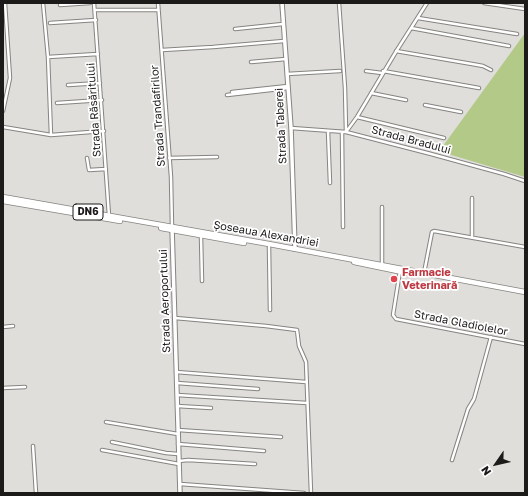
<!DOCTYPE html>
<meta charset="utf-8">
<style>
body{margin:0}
#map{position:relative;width:528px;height:496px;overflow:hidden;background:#dfdedb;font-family:"Golos Text",sans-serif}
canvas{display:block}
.frame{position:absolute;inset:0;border:4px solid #1c1b1a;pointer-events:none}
.north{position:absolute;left:476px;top:444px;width:40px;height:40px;-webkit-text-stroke:3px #fff;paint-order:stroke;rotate:236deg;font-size:11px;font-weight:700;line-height:16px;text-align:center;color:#1c1b1a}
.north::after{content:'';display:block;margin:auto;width:14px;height:18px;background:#1c1b1a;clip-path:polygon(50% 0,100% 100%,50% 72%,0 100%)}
</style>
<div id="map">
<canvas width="528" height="496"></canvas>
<div class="frame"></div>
<div class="north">N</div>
</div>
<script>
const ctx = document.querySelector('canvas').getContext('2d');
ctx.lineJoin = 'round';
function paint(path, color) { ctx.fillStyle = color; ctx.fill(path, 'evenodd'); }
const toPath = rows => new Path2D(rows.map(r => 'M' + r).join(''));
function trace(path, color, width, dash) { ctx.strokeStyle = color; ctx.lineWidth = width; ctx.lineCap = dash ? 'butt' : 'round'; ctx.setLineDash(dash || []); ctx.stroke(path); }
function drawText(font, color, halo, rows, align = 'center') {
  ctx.font = font + ' "Golos Text",sans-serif'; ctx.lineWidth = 3.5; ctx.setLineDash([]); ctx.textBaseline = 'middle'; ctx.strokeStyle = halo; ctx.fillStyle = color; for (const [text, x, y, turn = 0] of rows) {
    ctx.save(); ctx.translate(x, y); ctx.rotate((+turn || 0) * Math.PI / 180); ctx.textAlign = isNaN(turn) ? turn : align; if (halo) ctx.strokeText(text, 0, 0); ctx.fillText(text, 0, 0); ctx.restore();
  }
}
const green = toPath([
 [525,33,525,177,448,154,445,152,443,146]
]);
const street = toPath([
 [43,3,48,57,51,135],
 [94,3,109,216],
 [158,3,171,177,172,227],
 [339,3,345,88,346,131],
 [484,3,525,9],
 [60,5,90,3],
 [95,10,158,10],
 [418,18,517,34],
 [50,23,96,20],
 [411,28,509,46],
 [235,29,283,24],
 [162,50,213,47,284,41],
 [396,51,472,64,483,66,491,70],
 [48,57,98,54],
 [251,62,286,59],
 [366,71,382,73],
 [383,71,479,88],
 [287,74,340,71],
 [68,85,100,83],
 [232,92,288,86],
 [371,93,406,100],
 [227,95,288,88],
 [57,103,102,100],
 [425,105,461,112],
 [3,111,10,78,5,3],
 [357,117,444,138],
 [3,127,51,135,104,131],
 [291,128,346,132,431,154,504,174,525,181],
 [328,131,330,183],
 [342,132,343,227],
 [346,132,357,117,397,50,427,3],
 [87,158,89,170,106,169],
 [169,158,217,157],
 [382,207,382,265],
 [201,236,202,281],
 [472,236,472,198],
 [269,247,270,310],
 [400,271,393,315,396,319,525,344],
 [424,273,432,232,434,231,525,247],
 [175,318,266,326,297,330,299,346,306,362,311,493],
 [3,327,13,326],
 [176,372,306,382],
 [177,383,258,389],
 [3,388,25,387],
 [177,395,307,403],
 [177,406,211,408],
 [106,422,178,434],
 [178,430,281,437],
 [112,442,166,453,178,454],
 [178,444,264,451],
 [33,446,36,493],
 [102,450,179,464],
 [452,460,468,409,474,399,491,337],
 [179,461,188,460,255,464],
 [180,484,304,493]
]);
const secondary = toPath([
 [282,3,291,128,295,249],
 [172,228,180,493]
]);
const highway = toPath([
 [3,197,269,244,525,292],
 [3,201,120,221],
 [161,228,244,243],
 [354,262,407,273]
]);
const markers = [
 [394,279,4,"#e0444e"]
];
const shields = [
 [88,212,30]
];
const shieldNames = [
 ["DN6",88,212]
];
const streetNames = [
 ["Strada Răsăritului",94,110,-94],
 ["Strada Trandafirilor",158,116,-94],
 ["Strada Taberei",281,126,-93],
 ["Strada Bradului",411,140,15],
 ["Șoseaua Alexandriei",266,234,10],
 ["Strada Aeroportului",165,301,-92],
 ["Strada Gladiolelor",461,323,11]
];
const healthNames = [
 ["Farmacie",402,273],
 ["Veterinară",402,286]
];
paint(green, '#b3c988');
trace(street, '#868481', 4.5);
trace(secondary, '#868481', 5.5);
trace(highway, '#868481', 6);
trace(street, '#fff', 2.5);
trace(secondary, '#fff', 3.5);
trace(highway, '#fff', 4.5);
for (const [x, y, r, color] of markers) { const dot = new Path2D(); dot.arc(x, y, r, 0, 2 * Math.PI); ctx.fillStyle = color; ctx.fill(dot); trace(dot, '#fff', 1.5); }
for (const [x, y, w] of shields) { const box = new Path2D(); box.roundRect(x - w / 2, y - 8, w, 16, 3); ctx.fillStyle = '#fff'; ctx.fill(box); trace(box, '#1c1b1a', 1); }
drawText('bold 10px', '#1c1b1a', null, shieldNames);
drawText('11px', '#1c1b1a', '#fff', streetNames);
drawText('bold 11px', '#be3a42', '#fff', healthNames, 'left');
</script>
